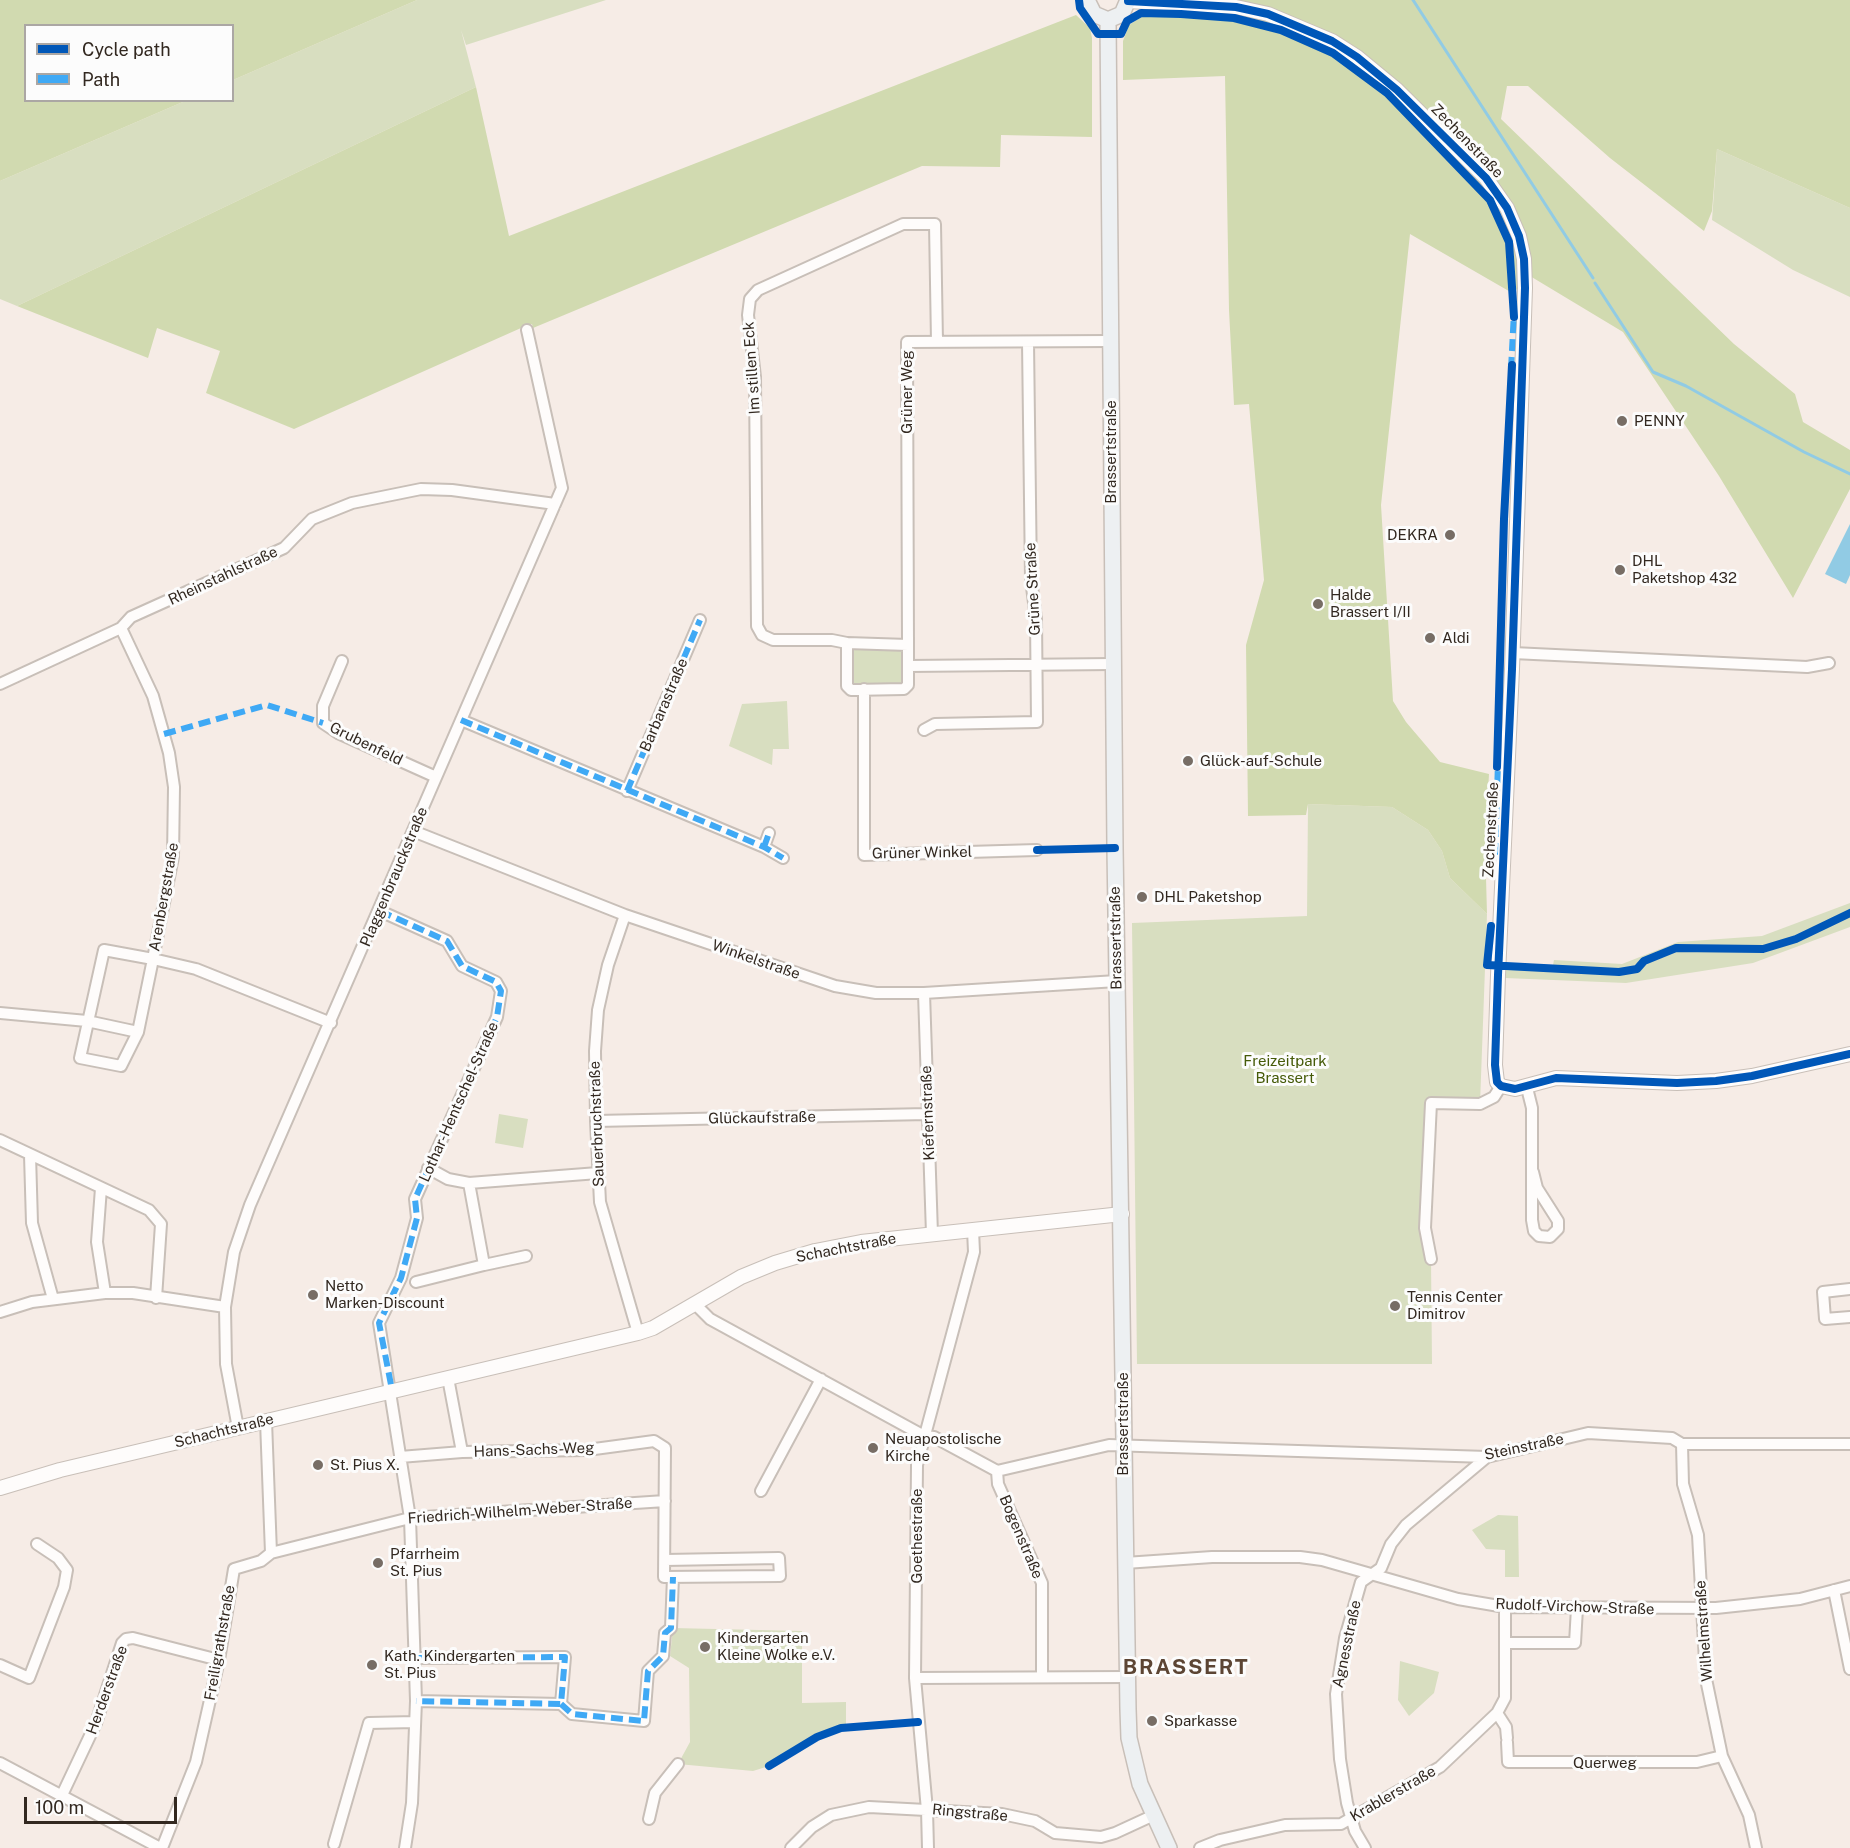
<!DOCTYPE html>
<meta charset="utf-8">
<style>
body{margin:0}
#map{position:relative;width:1850px;height:1848px;overflow:hidden;background:#f6ece6;font-family:"Public Sans",sans-serif}
canvas{display:block}
.legend{position:absolute;left:24px;top:24px;width:210px;height:78px;box-sizing:border-box;background:#fcfcfc;border:2px solid #aba7a4;margin:0;padding:8px 10px;list-style:none;font-size:18px;color:#322820}
.legend li{display:flex;align-items:center;gap:12px;height:30px}
.legend b{width:30px;border:2px solid #aba7a4}
.scale{position:absolute;left:24px;top:1797px;width:153px;height:27px;box-sizing:border-box;border:3px solid #322820;border-top:0;padding-left:8px;font-size:18px;line-height:21px;white-space:nowrap;color:#322820;-webkit-text-stroke:4px #fcfcfc;paint-order:stroke}
</style>
<div id="map">
<canvas width="1850" height="1848"></canvas>
<ul class="legend">
<li><b style="height:8px;background:#0057b8"></b>Cycle path</li>
<li><b style="height:8px;background:#3fa9f5"></b>Path</li>
</ul>
<div class="scale">100 m</div>
</div>
<script>
const ctx = document.querySelector('canvas').getContext('2d');
ctx.lineJoin = 'round';
function paint(path, color) { ctx.fillStyle = color; ctx.fill(path, 'evenodd'); }
const toPath = rows => new Path2D(rows.map(r => 'M' + r).join(''));
function trace(path, color, width, dash) { ctx.strokeStyle = color; ctx.lineWidth = width; ctx.lineCap = dash ? 'butt' : 'round'; ctx.setLineDash(dash || []); ctx.stroke(path); }
function drawText(font, color, halo, rows, align = 'center') {
  ctx.font = font + ' "Public Sans",sans-serif'; ctx.lineWidth = 6; ctx.setLineDash([]); ctx.textBaseline = 'middle'; ctx.strokeStyle = halo; ctx.fillStyle = color; for (const [text, x, y, turn = 0] of rows) {
    ctx.save(); ctx.translate(x, y); ctx.rotate((+turn || 0) * Math.PI / 180); ctx.textAlign = isNaN(turn) ? turn : align; if (halo) ctx.strokeText(text, 0, 0); ctx.fillText(text, 0, 0); ctx.restore();
  }
}
const green = toPath([
 [417,0,606,0,466,45,461,30,476,87,17,306,0,299,0,181,185,101,232,100,233,80],
 [1717,149,1850,208,1850,297,1793,270,1712,220],
 [853,647,900,648,904,652,904,682,901,686,854,687,850,684,849,651],
 [787,701,789,749,773,749,772,765,729,746,742,704],
 [1308,804,1392,807,1428,830,1442,851,1450,878,1487,914,1480,1104,1431,1103,1425,1227,1431,1259,1432,1364,1137,1364,1132,923,1307,916],
 [1850,903,1850,927,1753,963,1626,983,1505,978,1506,963,1553,965,1554,960,1622,964,1678,942,1762,936],
 [499,1114,528,1119,523,1148,495,1143],
 [1498,1515,1518,1516,1519,1577,1505,1577,1505,1550,1486,1549,1472,1530],
 [673,1628,802,1631,802,1703,846,1702,846,1727,817,1737,769,1766,753,1771,678,1764,690,1742,689,1668,670,1656],
 [1400,1661,1439,1672,1434,1693,1409,1716,1398,1700]
]);
const forest = toPath([
 [0,0,417,0,233,80,232,26,26,26,26,100,185,101,0,181],
 [1145,0,1850,0,1850,208,1717,149,1712,211,1704,231,1610,158,1528,86,1507,86,1501,119,1734,344,1795,394,1803,422,1850,450,1850,489,1793,598,1719,476,1623,332,1525,273,1514,294,1410,234,1381,505,1393,701,1406,722,1440,762,1489,774,1485,841,1487,914,1450,878,1442,851,1428,830,1392,807,1308,804,1306,815,1248,816,1246,645,1264,580,1249,404,1234,405,1229,310,1225,76,1123,80,1123,41,1129,25,1141,17],
 [1076,15,1090,28,1092,38,1092,137,1001,135,1000,167,922,166,533,328,532,324,521,328,294,429,206,393,220,351,157,328,148,358,17,306,476,87,509,236]
]);
const water = toPath([
 [1850,524,1850,575,1846,584,1825,574]
]);
const stream = toPath([
 [1413,0,1593,278],
 [1595,283,1653,372,1686,386,1804,452,1850,474]
]);
const minor = toPath([
 [121,628,153,696,169,753,174,787,173,857,153,959,196,969,331,1023],
 [847,643,832,640,773,640,762,635,757,626,755,377,748,315,750,299,758,290,903,224,935,224,937,342],
 [847,643,908,645,908,685,904,689,851,690,847,686,847,643],
 [908,645,907,342,1110,341],
 [1513,653,1807,667,1829,663],
 [342,661,323,706,323,723,338,733,436,777],
 [908,666,1113,664],
 [0,684,121,628,131,617,284,548,312,519,352,503,421,489,452,490,555,504],
 [864,689,864,855,1037,850],
 [461,720,764,847,783,858],
 [924,730,935,724,1037,722,1036,619,1031,579,1028,342],
 [627,791,700,620],
 [413,831,625,915,835,986,876,993,924,993,1117,981],
 [764,847,769,833],
 [380,911,447,941,462,966,496,982,501,991,497,1017,415,1199,417,1218,401,1278,379,1323,410,1518,416,1701,412,1803,405,1848],
 [625,915,608,965,598,1010,595,1051,596,1121,600,1202,638,1333],
 [104,950,153,959,138,1032,121,1066,80,1058,104,950],
 [924,993,932,1234],
 [0,1013,87,1021,138,1032],
 [1527,1088,1532,1108,1532,1220,1534,1231,1539,1236,1550,1237,1558,1229,1558,1221,1537,1188,1533,1172],
 [596,1121,927,1114],
 [0,1140,149,1210,161,1224,156,1298],
 [30,1155,32,1223,53,1299],
 [428,1168,448,1179,469,1183,598,1173],
 [469,1183,484,1265,526,1256],
 [101,1188,97,1242,105,1293],
 [1431,1259,1425,1228,1431,1103,1480,1104,1494,1097,1501,1086],
 [416,1282,484,1265],
 [1850,1289,1823,1292,1825,1319,1850,1317],
 [695,1304,710,1319,924,1436,934,1437,997,1471,1109,1445,1487,1457,1588,1433,1672,1438,1682,1444,1850,1444],
 [0,1312,32,1302,105,1293,133,1293,225,1307],
 [448,1378,462,1452],
 [238,1428,226,1364,225,1307,234,1252,250,1205,562,488,527,330],
 [1682,1444,1683,1484,1698,1535,1706,1679,1722,1756,1749,1815,1756,1848],
 [400,1457,462,1452,587,1450,654,1441,665,1448,664,1577,780,1576,779,1558,665,1560],
 [997,1471,998,1484,1042,1583,1042,1677],
 [761,1491,821,1379],
 [271,1553,410,1518,665,1501],
 [1125,1563,1212,1557,1300,1557,1322,1560,1458,1599,1505,1607,1716,1608,1800,1599,1850,1586],
 [1834,1590,1850,1669],
 [1506,1643,1575,1643,1577,1608],
 [415,1658,565,1657,561,1704,416,1701],
 [0,1665,29,1678,64,1587,67,1570,58,1558,37,1544],
 [915,1678,1127,1677],
 [561,1704,572,1714,644,1721,648,1671,663,1656,665,1633,671,1628,673,1577],
 [1497,1713,1506,1727,1507,1738],
 [1507,1742,1508,1762,1697,1762,1722,1756],
 [0,1763,160,1848],
 [62,1795,96,1723,122,1643,126,1639,133,1638,219,1660],
 [649,1819,655,1793,678,1764],
 [334,1844,369,1723,415,1722],
 [162,1848,196,1762,219,1660,234,1569,261,1561,271,1553,266,1421],
 [791,1848,812,1827,831,1815,869,1807,1002,1814,1035,1821,1055,1833,1101,1837,1115,1833,1154,1815],
 [928,1848,927,1810,915,1678,917,1465,974,1252,973,1230],
 [1200,1848,1220,1840,1285,1825,1341,1824,1440,1767,1497,1713,1505,1698,1505,1607],
 [1365,1848,1355,1831,1347,1803,1340,1759,1336,1694,1345,1638,1361,1582,1381,1568,1391,1544,1406,1525,1487,1457]
]);
const tertiary = toPath([
 [1128,1,1236,7,1268,14,1332,41,1357,57,1397,90,1486,178,1507,208,1519,236,1524,259,1525,288,1512,669,1498,975,1495,1065,1497,1082,1501,1086,1515,1089,1556,1078,1677,1083,1716,1081,1752,1076,1850,1054],
 [0,1488,60,1470,638,1333,653,1328,741,1277,775,1263,815,1251,861,1242,1122,1214]
]);
const secondary = toPath([
 [1087,0,1094,14,1108,20,1122,14,1128,0],
 [1108,20,1115,848,1128,1709,1129,1738,1140,1784,1169,1848]
]);
const quiet = toPath([
 [1511,369,1514,312],
 [461,720,764,847,783,858],
 [164,734,267,705,323,723],
 [627,791,700,620],
 [764,847,769,833],
 [1495,855,1498,762],
 [380,911,447,941,462,966,496,982,501,991,497,1017,415,1199,417,1218,401,1278,379,1323,392,1390],
 [415,1658,565,1657,561,1704,416,1701],
 [561,1704,572,1714,644,1721,648,1671,663,1656,665,1633,671,1628,673,1577]
]);
const cycleway = toPath([
 [1079,0,1080,8,1098,34,1121,34,1127,21,1141,13,1181,14,1234,18,1281,30,1333,53,1387,93,1490,200,1509,242,1514,317],
 [1128,1,1236,7,1268,14,1332,41,1357,57,1397,90,1486,178,1507,208,1519,236,1524,259,1525,288,1512,669,1498,975,1495,1065,1497,1082,1501,1086,1515,1089,1556,1078,1677,1083,1716,1081,1752,1076,1850,1054],
 [1497,767,1504,519,1512,365],
 [1037,850,1115,848],
 [1491,926,1487,965,1619,972,1637,969,1644,961,1676,948,1763,949,1796,939,1850,913],
 [769,1766,817,1737,841,1728,918,1722]
]);
const markers = [
 [1622,421,6,"#776d65"],
 [1450,535,6,"#776d65"],
 [1620,570,6,"#776d65"],
 [1318,604,6,"#776d65"],
 [1430,638,6,"#776d65"],
 [1188,761,6,"#776d65"],
 [1142,897,6,"#776d65"],
 [313,1295,6,"#776d65"],
 [1395,1306,6,"#776d65"],
 [873,1448,6,"#776d65"],
 [318,1465,6,"#776d65"],
 [378,1563,6,"#776d65"],
 [705,1647,6,"#776d65"],
 [372,1665,6,"#776d65"],
 [1152,1721,6,"#776d65"]
];
const streetNames = [
 ["Zechenstraße",1467,141,46],
 ["Im stillen Eck",752,368,-94],
 ["Grüner Weg",907,392,-90],
 ["Brassertstraße",1111,452,-90],
 ["Rheinstahlstraße",223,576,-25],
 ["Grüne Straße",1033,589,-93],
 ["Barbarastraße",664,705,-67],
 ["Grubenfeld",366,744,26],
 ["Zechenstraße",1491,830,-87],
 ["Grüner Winkel",922,853,-1],
 ["Plaggenbrauckstraße",394,877,-67],
 ["Arenbergstraße",164,897,-80],
 ["Brassertstraße",1116,938,-91],
 ["Winkelstraße",756,960,19],
 ["Lothar-Hentschel-Straße",459,1102,-66],
 ["Kiefernstraße",928,1113,-92],
 ["Glückaufstraße",762,1118,-1],
 ["Sauerbruchstraße",597,1124,-92],
 ["Schachtstraße",846,1248,-11],
 ["Brassertstraße",1123,1424,-90],
 ["Schachtstraße",224,1431,-14],
 ["Steinstraße",1524,1447,-12],
 ["Hans-Sachs-Weg",534,1450,-2],
 ["Friedrich-Wilhelm-Weber-Straße",520,1511,-4],
 ["Goethestraße",917,1536,-90],
 ["Bogenstraße",1021,1537,67],
 ["Rudolf-Virchow-Straße",1575,1607,2],
 ["Wilhelmstraße",1704,1631,-94],
 ["Freiligrathstraße",220,1643,-80],
 ["Agnesstraße",1347,1644,-78],
 ["Herderstraße",107,1690,-70],
 ["Querweg",1605,1763],
 ["Krablerstraße",1393,1794,-30],
 ["Ringstraße",970,1813,5]
];
const poiNames = [
 ["PENNY",1634,421],
 ["DEKRA",1438,535,"right"],
 ["DHL",1632,561],
 ["Paketshop 432",1632,578],
 ["Halde",1330,595],
 ["Brassert I/II",1330,612],
 ["Aldi",1442,638],
 ["Glück-auf-Schule",1200,761],
 ["DHL Paketshop",1154,897],
 ["Netto",325,1286],
 ["Marken-Discount",325,1303],
 ["Tennis Center",1407,1297],
 ["Dimitrov",1407,1314],
 ["Neuapostolische",885,1439],
 ["Kirche",885,1456],
 ["St. Pius X.",330,1465],
 ["Pfarrheim",390,1554],
 ["St. Pius",390,1571],
 ["Kindergarten",717,1638],
 ["Kleine Wolke e.V.",717,1655],
 ["Kath. Kindergarten",384,1656],
 ["St. Pius",384,1673],
 ["Sparkasse",1164,1721]
];
const parkNames = [
 ["Freizeitpark",1285,1061],
 ["Brassert",1285,1078]
];
const districtNames = [
 ["BRASSERT",1186,1668]
];
paint(green, '#d8dec0');
paint(forest, '#d1dab0');
paint(water, '#91cbe4');
trace(stream, '#91cbe4', 3);
trace(minor, '#c8bfb8', 14);
trace(tertiary, '#c8bfb8', 16);
trace(secondary, '#c8bfb8', 18);
trace(minor, '#fefcfb', 10);
trace(tertiary, '#fefcfb', 14);
trace(secondary, '#edf0f2', 15);
trace(quiet, '#3fa9f5', 6, [12, 6]);
trace(cycleway, '#0057b8', 8);
for (const [x, y, r, color] of markers) { const dot = new Path2D(); dot.arc(x, y, r, 0, 2 * Math.PI); ctx.fillStyle = color; ctx.fill(dot); trace(dot, '#fcfcfc', 2); }
drawText('15px', '#322820', '#fcfcfc', streetNames);
drawText('15px', '#322820', '#fcfcfc', poiNames, 'left');
drawText('15px', '#455a08', '#fcfcfc', parkNames);
ctx.letterSpacing = '1.5px';
drawText('bold 21px', '#5c4534', '#fcfcfc', districtNames);
ctx.letterSpacing = '0px';
</script>
